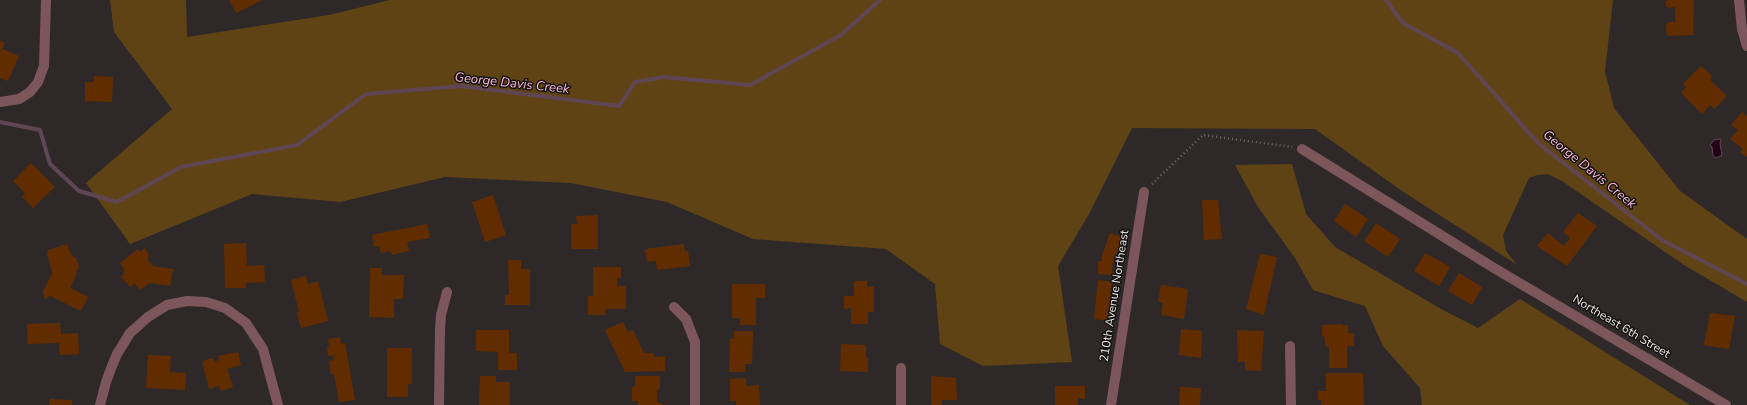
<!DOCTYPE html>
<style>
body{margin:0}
canvas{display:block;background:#2e2928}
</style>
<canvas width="1747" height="405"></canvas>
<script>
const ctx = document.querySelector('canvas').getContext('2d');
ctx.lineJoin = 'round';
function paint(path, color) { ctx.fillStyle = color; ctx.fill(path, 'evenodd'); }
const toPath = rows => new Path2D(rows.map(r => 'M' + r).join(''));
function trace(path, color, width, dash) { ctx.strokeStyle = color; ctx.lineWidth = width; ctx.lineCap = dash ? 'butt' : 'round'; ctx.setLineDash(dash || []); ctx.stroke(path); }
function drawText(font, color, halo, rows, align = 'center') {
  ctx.font = font + ' "Nunito Sans",sans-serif'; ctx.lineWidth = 3; ctx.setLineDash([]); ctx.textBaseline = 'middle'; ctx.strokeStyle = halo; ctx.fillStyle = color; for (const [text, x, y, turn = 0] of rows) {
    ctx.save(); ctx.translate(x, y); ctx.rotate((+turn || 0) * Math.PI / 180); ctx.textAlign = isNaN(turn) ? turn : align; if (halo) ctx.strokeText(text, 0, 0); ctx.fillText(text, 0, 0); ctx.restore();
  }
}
const green = toPath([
 [110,0,186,0,187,37,329,15,390,0,1613,0,1605,71,1614,108,1680,191,1747,239,1747,302,1684,265,1562,181,1548,174,1537,175,1529,178,1503,235,1506,251,1516,264,1402,191,1315,129,1132,128,1089,214,1058,266,1072,362,983,366,940,344,935,284,886,249,753,239,667,202,571,183,445,177,340,202,252,194,130,244,86,183,172,109,114,32],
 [1292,164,1306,214,1335,247,1441,309,1478,328,1520,299,1690,405,1422,405,1420,388,1383,346,1365,306,1313,290,1295,258,1258,207,1235,165]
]);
const water = toPath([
 [1720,139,1721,141,1720,143,1722,155,1716,158,1713,156,1712,147,1710,145,1714,140,1720,139]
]);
const stream = toPath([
 [1386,0,1403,23,1458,53,1538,143,1662,240,1747,284],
 [0,122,40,130,50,164,79,191,117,202,181,167,297,145,366,94,461,86,619,106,635,82,664,77,750,85,841,35,880,0]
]);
const building = toPath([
 [229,0,262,0,236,13],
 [1669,0,1694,0,1693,35,1667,36,1666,26,1668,22,1675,22,1675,7,1668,8,1666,6,1666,1],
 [0,41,5,43,2,49,19,56,8,81,0,78],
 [1701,66,1712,76,1710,80,1727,96,1715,109,1710,105,1702,114,1681,93,1686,87,1683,84],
 [94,76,113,77,112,102,85,101,85,82,94,82],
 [1742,112,1747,116,1747,157,1740,152,1743,149,1730,139,1738,130,1731,125],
 [31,163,55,187,33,208,22,197,25,193,13,181],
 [493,195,506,235,485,242,472,202],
 [1202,200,1218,200,1222,239,1204,240],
 [1345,204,1368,219,1356,237,1334,221],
 [1578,213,1597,226,1567,266,1537,246,1548,233,1564,246,1570,238,1563,232],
 [598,215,598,249,571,249,571,224,577,224,576,216],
 [1376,223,1400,239,1388,257,1364,241],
 [427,224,430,238,407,242,409,251,392,255,391,251,381,253,379,246,374,247,372,235],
 [1110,233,1123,237,1112,265,1113,275,1098,274,1098,261,1102,261,1102,256],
 [246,243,247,266,264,265,265,282,246,283,246,288,225,288,224,244],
 [67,244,71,255,76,258,79,267,76,273,77,273,70,288,88,297,81,311,50,296,45,299,43,292,52,273,47,253,48,250],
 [684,244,685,252,688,251,690,266,657,270,656,261,647,262,645,249],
 [145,248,149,254,148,260,153,266,173,269,170,286,150,283,140,290,135,284,130,287,121,277,123,275,124,269,120,263,138,249,140,252],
 [1425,253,1450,267,1439,286,1414,271],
 [1260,254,1277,257,1264,315,1246,309],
 [508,260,521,260,521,269,530,269,530,305,505,305,505,295,509,295],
 [593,267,621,267,621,278,617,278,617,286,626,286,626,309,605,309,605,315,588,315,588,296,593,296],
 [370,268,382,268,382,275,404,275,403,299,394,299,394,318,369,317],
 [1459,273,1482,287,1472,305,1448,291],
 [306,276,308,284,318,281,328,321,301,328,297,313,299,312,291,280],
 [1098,280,1112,282,1110,293,1114,294,1111,321,1094,319],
 [854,281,867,281,867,287,874,286,874,312,868,312,868,324,851,324,851,308,844,309,844,296,854,296],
 [732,284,765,284,765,298,756,298,756,325,740,325,740,318,732,318],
 [1161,285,1188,289,1184,319,1161,315,1163,303,1158,302],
 [1710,313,1735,316,1729,349,1704,345],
 [623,322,628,332,633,330,644,353,653,353,655,357,665,356,665,371,625,372,605,330],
 [60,323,61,334,78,333,79,354,60,355,59,343,28,344,27,324],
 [1342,324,1342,325,1348,325,1348,333,1354,333,1354,346,1347,346,1347,368,1329,368,1329,347,1326,347,1324,336,1322,336,1322,325],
 [1181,329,1202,331,1201,358,1179,355],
 [476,330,509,330,509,353,517,353,517,370,498,370,498,352,476,351],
 [1237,330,1264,331,1261,371,1245,370,1245,362,1238,362],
 [734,331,753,331,752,364,745,364,745,372,729,372,730,339,734,339],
 [340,337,341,344,345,343,355,400,339,402,334,374,331,374,329,361,334,360,333,355,328,356,327,347,329,346,328,339],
 [841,344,866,345,866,358,868,358,868,372,840,371],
 [387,348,412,348,412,384,408,384,408,397,387,397],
 [238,352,241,365,227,369,233,387,221,391,219,386,209,389,202,361,213,358,214,362,219,360,218,356],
 [148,355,171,356,170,372,186,373,185,390,146,388],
 [1326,373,1363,373,1364,405,1321,405,1322,400,1318,400,1318,391,1326,391],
 [480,376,496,376,496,382,510,382,510,405,479,405],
 [635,376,660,376,660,389,657,389,657,402,666,405,638,405,638,401,632,401,632,387,635,387],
 [931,376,956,378,957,400,942,400,942,405,931,405],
 [746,378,746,386,759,385,760,405,736,405,736,401,730,401,730,379],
 [1055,386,1085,386,1085,399,1078,398,1078,405,1055,405],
 [1180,387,1201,388,1200,405,1179,405],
 [50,399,72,400,72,405,49,405]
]);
const path = toPath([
 [1152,184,1203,135,1292,147]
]);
const minor = toPath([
 [1739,0,1742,29,1747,46],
 [0,102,19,99,30,92,38,82,44,66,46,0],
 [1302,149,1494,268,1726,405],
 [674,307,686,319,695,342,695,405],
 [1290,346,1291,405],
 [901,368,901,405],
 [100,405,106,382,112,366,117,354,130,333,148,317,167,305,187,301,206,302,225,308,246,323,263,349,278,405],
 [439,405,440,329,441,315,447,292],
 [1111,405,1144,192]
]);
const streetNames = [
 ["210th Avenue Northeast",1115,296,-81],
 ["Northeast 6th Street",1621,327,31]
];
const waterNames = [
 ["George Davis Creek",512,84,6],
 ["George Davis Creek",1589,170,39]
];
paint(green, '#604314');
paint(water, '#250115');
trace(water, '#604654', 1);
trace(stream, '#604654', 4);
paint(building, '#612d00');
trace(path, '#6e6a69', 2.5, [1, 3]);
trace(minor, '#7d565b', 10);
drawText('12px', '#ebe8e7', '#151212', streetNames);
drawText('italic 13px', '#fcb8d7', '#151212', waterNames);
</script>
